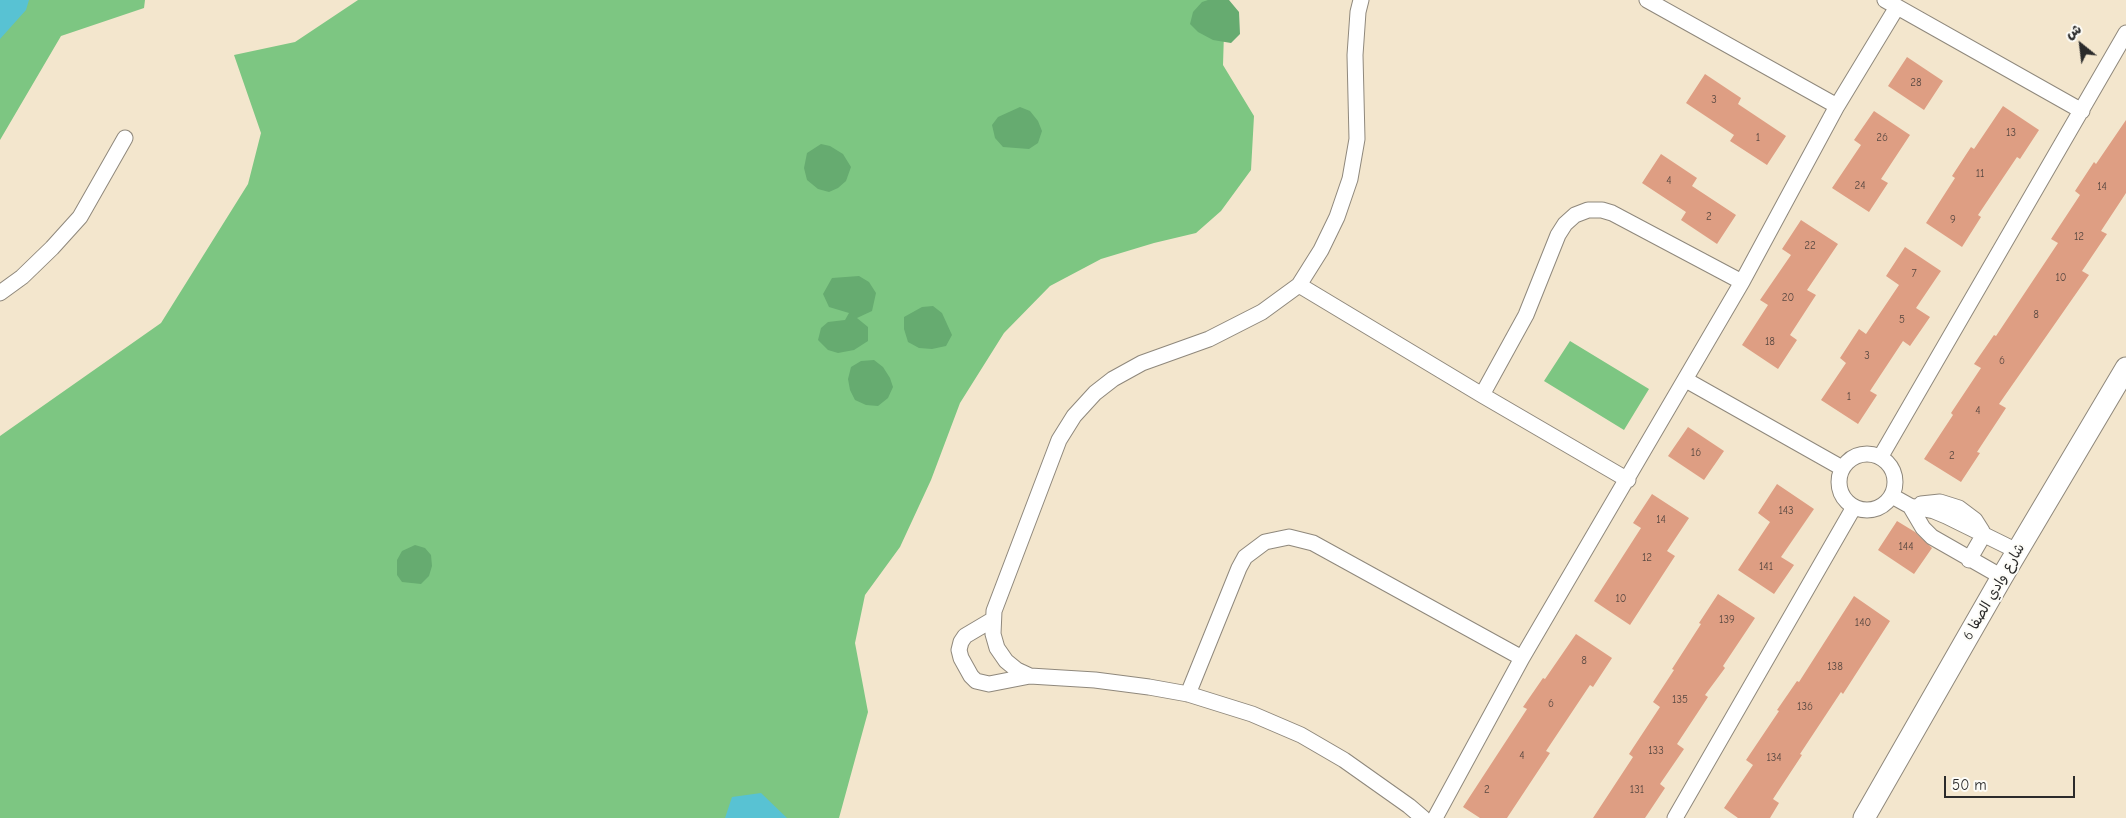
<!DOCTYPE html>
<meta charset="utf-8">
<style>
body{margin:0}
#map{position:relative;width:2126px;height:818px;overflow:hidden;background:#f3e6cd;font-family:"Comic Neue","Playpen Sans Arabic",sans-serif}
canvas{display:block}
.north{position:absolute;left:2056px;top:20px;width:50px;height:50px;-webkit-text-stroke:4px #fdfcf7;paint-order:stroke;rotate:331deg;font-size:14px;font-weight:700;line-height:20px;text-align:center;color:#2b2b2b}
.north::after{content:'';display:block;margin:auto;width:18px;height:22px;background:#2b2b2b;clip-path:polygon(50% 0,100% 100%,50% 72%,0 100%)}
.scale{position:absolute;left:1944px;top:776px;width:131px;height:22px;box-sizing:border-box;border:2px solid #2b2b2b;border-top:0;padding-left:6px;font-size:15px;line-height:18px;white-space:nowrap;color:#2b2b2b;-webkit-text-stroke:4px #fdfcf7;paint-order:stroke}
</style>
<div id="map">
<canvas width="2126" height="818"></canvas>
<div class="north">ش</div>
<div class="scale">50 m</div>
</div>
<script>
const ctx = document.querySelector('canvas').getContext('2d');
ctx.lineJoin = 'round';
function paint(path, color) { ctx.fillStyle = color; ctx.fill(path, 'evenodd'); }
const toPath = rows => new Path2D(rows.map(r => 'M' + r).join(''));
function trace(path, color, width, dash) { ctx.strokeStyle = color; ctx.lineWidth = width; ctx.lineCap = dash ? 'butt' : 'round'; ctx.setLineDash(dash || []); ctx.stroke(path); }
function drawText(font, color, halo, rows, align = 'center') {
  ctx.font = font + ' "Comic Neue","Playpen Sans Arabic",sans-serif'; ctx.lineWidth = 4; ctx.setLineDash([]); ctx.textBaseline = 'middle'; ctx.strokeStyle = halo; ctx.fillStyle = color; for (const [text, x, y, turn = 0] of rows) {
    ctx.save(); ctx.translate(x, y); ctx.rotate((+turn || 0) * Math.PI / 180); ctx.textAlign = isNaN(turn) ? turn : align; if (halo) ctx.strokeText(text, 0, 0); ctx.fillText(text, 0, 0); ctx.restore();
  }
}
const green = toPath([
 [0,0,145,0,144,8,61,36,0,140],
 [358,0,1225,0,1223,65,1254,116,1251,170,1221,211,1196,233,1154,243,1101,259,1050,286,1004,333,960,403,931,480,900,547,865,595,855,643,868,712,839,818,0,818,0,436,161,323,248,184,261,133,234,55,295,42],
 [1570,341,1649,389,1624,430,1544,381]
]);
const forest = toPath([
 [1208,0,1229,0,1239,12,1240,34,1231,43,1213,40,1198,32,1190,24,1193,12,1202,2],
 [1020,107,1030,111,1038,121,1042,131,1038,143,1029,149,1003,147,995,138,992,125,998,117],
 [821,144,830,146,843,154,851,167,846,181,838,188,829,192,818,189,807,180,804,168,807,153],
 [859,276,869,282,876,293,872,311,857,318,868,327,868,341,854,350,838,353,828,350,818,340,821,328,828,322,845,320,849,313,829,307,823,294,832,278],
 [933,306,942,313,952,335,946,346,932,349,919,348,908,342,904,329,904,317,922,307],
 [874,360,883,367,890,378,893,387,888,398,878,406,866,405,855,400,850,390,848,379,851,367,861,361],
 [415,545,425,548,431,555,432,566,429,576,421,584,402,582,397,575,397,560,402,551]
]);
const water = toPath([
 [0,0,29,0,26,10,0,39],
 [761,793,787,818,725,818,732,797]
]);
const building = toPath([
 [1907,57,1943,81,1924,110,1888,86],
 [1705,74,1741,98,1738,104,1786,136,1767,165,1730,141,1734,135,1686,103],
 [2003,106,2039,130,2020,159,2017,157,1978,215,1981,217,1962,247,1926,223,1955,178,1952,176,1971,147,1974,149],
 [1874,111,1910,135,1881,179,1888,183,1869,212,1832,188,1861,145,1854,140],
 [2126,120,2126,193,2101,231,2107,234,2082,271,2089,275,1999,404,2006,408,1977,452,1980,453,1961,482,1924,459,1953,415,1951,413,1981,368,1974,364,1994,335,1996,336,2058,243,2051,239,2080,195,2075,191,2094,162,2096,164],
 [1661,154,1697,178,1692,186,1736,215,1717,244,1681,220,1686,212,1642,183],
 [1801,220,1838,244,1807,290,1816,295,1790,335,1797,340,1778,369,1742,345,1768,305,1760,300,1791,255,1782,249],
 [1905,247,1941,271,1916,308,1930,317,1910,346,1903,341,1870,391,1877,395,1858,424,1821,400,1846,363,1840,358,1859,329,1866,334,1899,285,1886,276],
 [1688,427,1724,451,1704,480,1668,456],
 [1777,484,1814,509,1781,557,1794,565,1774,594,1738,570,1770,522,1758,513],
 [1652,494,1689,518,1667,551,1675,556,1630,625,1594,601,1641,528,1633,523],
 [1897,521,1915,532,1932,548,1914,574,1878,550],
 [1718,594,1755,618,1723,666,1725,668,1705,695,1708,697,1677,744,1684,749,1660,784,1665,788,1645,818,1593,818,1633,757,1629,754,1660,707,1653,702,1674,670,1672,669,1701,624,1699,623],
 [1854,596,1890,621,1843,694,1841,692,1800,754,1802,755,1773,799,1779,803,1770,818,1738,818,1724,808,1753,765,1746,760,1779,711,1777,710,1797,681,1799,682],
 [1576,634,1612,658,1593,687,1590,685,1546,751,1550,753,1507,818,1480,818,1463,807,1527,709,1523,707,1543,678,1545,679]
]);
const minor = toPath([
 [1361,0,1358,12,1355,55,1357,139,1350,179,1337,217,1321,250,1299,285,1262,312,1209,339,1142,363,1113,379,1095,393,1074,416,1059,440,994,611,993,634,997,648,1006,661,1017,670,1030,676,1095,680,1149,687,1188,694,1252,714,1301,735,1344,760,1409,806,1423,818],
 [1647,0,1837,106],
 [1885,0,2082,111],
 [1299,285,1482,395,1628,480],
 [0,293,22,277,52,248,80,217,125,138],
 [1686,380,1842,468],
 [1482,395,1526,315,1558,235,1565,224,1575,215,1588,210,1602,210,1612,213,1742,282],
 '1839 482a28 28 0 1 1 56 0a28 28 0 1 1-56 0Z',
 [1881,456,2126,33],
 [1892,496,1910,506,1934,511,1946,516,2017,551],
 [1921,504,1940,502,1959,508,1975,520,1982,531],
 [1910,506,1923,528,1932,537,2002,577],
 [1969,560,1984,534],
 [992,620,965,636,961,642,959,650,961,658,971,676,976,681,989,684,1030,676],
 [1188,694,1239,568,1245,557,1265,542,1289,537,1313,543,1522,658],
 [1435,818,1522,658,1742,282,1837,106,1897,7],
 [1675,818,1854,507]
]);
const secondary = toPath([
 [1864,818,2002,577,2126,368]
]);
const numberNames = [
 ["28",1916,83],
 ["3",1714,100],
 ["13",2011,133],
 ["1",1758,138],
 ["26",1882,138],
 ["11",1980,174],
 ["4",1669,181],
 ["24",1860,186],
 ["14",2102,187],
 ["2",1709,217],
 ["9",1953,220],
 ["12",2079,237],
 ["22",1810,246],
 ["7",1914,274],
 ["10",2061,278],
 ["20",1788,298],
 ["8",2036,315],
 ["5",1902,320],
 ["18",1770,342],
 ["3",1867,356],
 ["6",2002,361],
 ["1",1849,397],
 ["4",1978,411],
 ["16",1696,453],
 ["2",1952,456],
 ["143",1786,511],
 ["14",1661,520],
 ["144",1906,547],
 ["12",1647,558],
 ["141",1766,567],
 ["10",1621,599],
 ["139",1727,620],
 ["140",1863,623],
 ["8",1584,661],
 ["138",1835,667],
 ["135",1680,700],
 ["6",1551,704],
 ["136",1805,707],
 ["133",1656,751],
 ["4",1522,756],
 ["134",1774,758],
 ["2",1487,790],
 ["131",1637,790]
];
const streetNames = [
 ["شارع وادي الصفا 6",1994,592,-60]
];
paint(green, '#7dc682');
paint(forest, '#66ab70');
paint(water, '#58c2d3');
paint(building, '#de9e83');
trace(minor, '#8f887c', 17);
trace(secondary, '#8f887c', 23);
trace(minor, '#fff', 15);
trace(secondary, '#fff', 21);
drawText('11px', '#584841', null, numberNames);
drawText('14px', '#2b2b2b', '#fdfcf7', streetNames);
</script>
